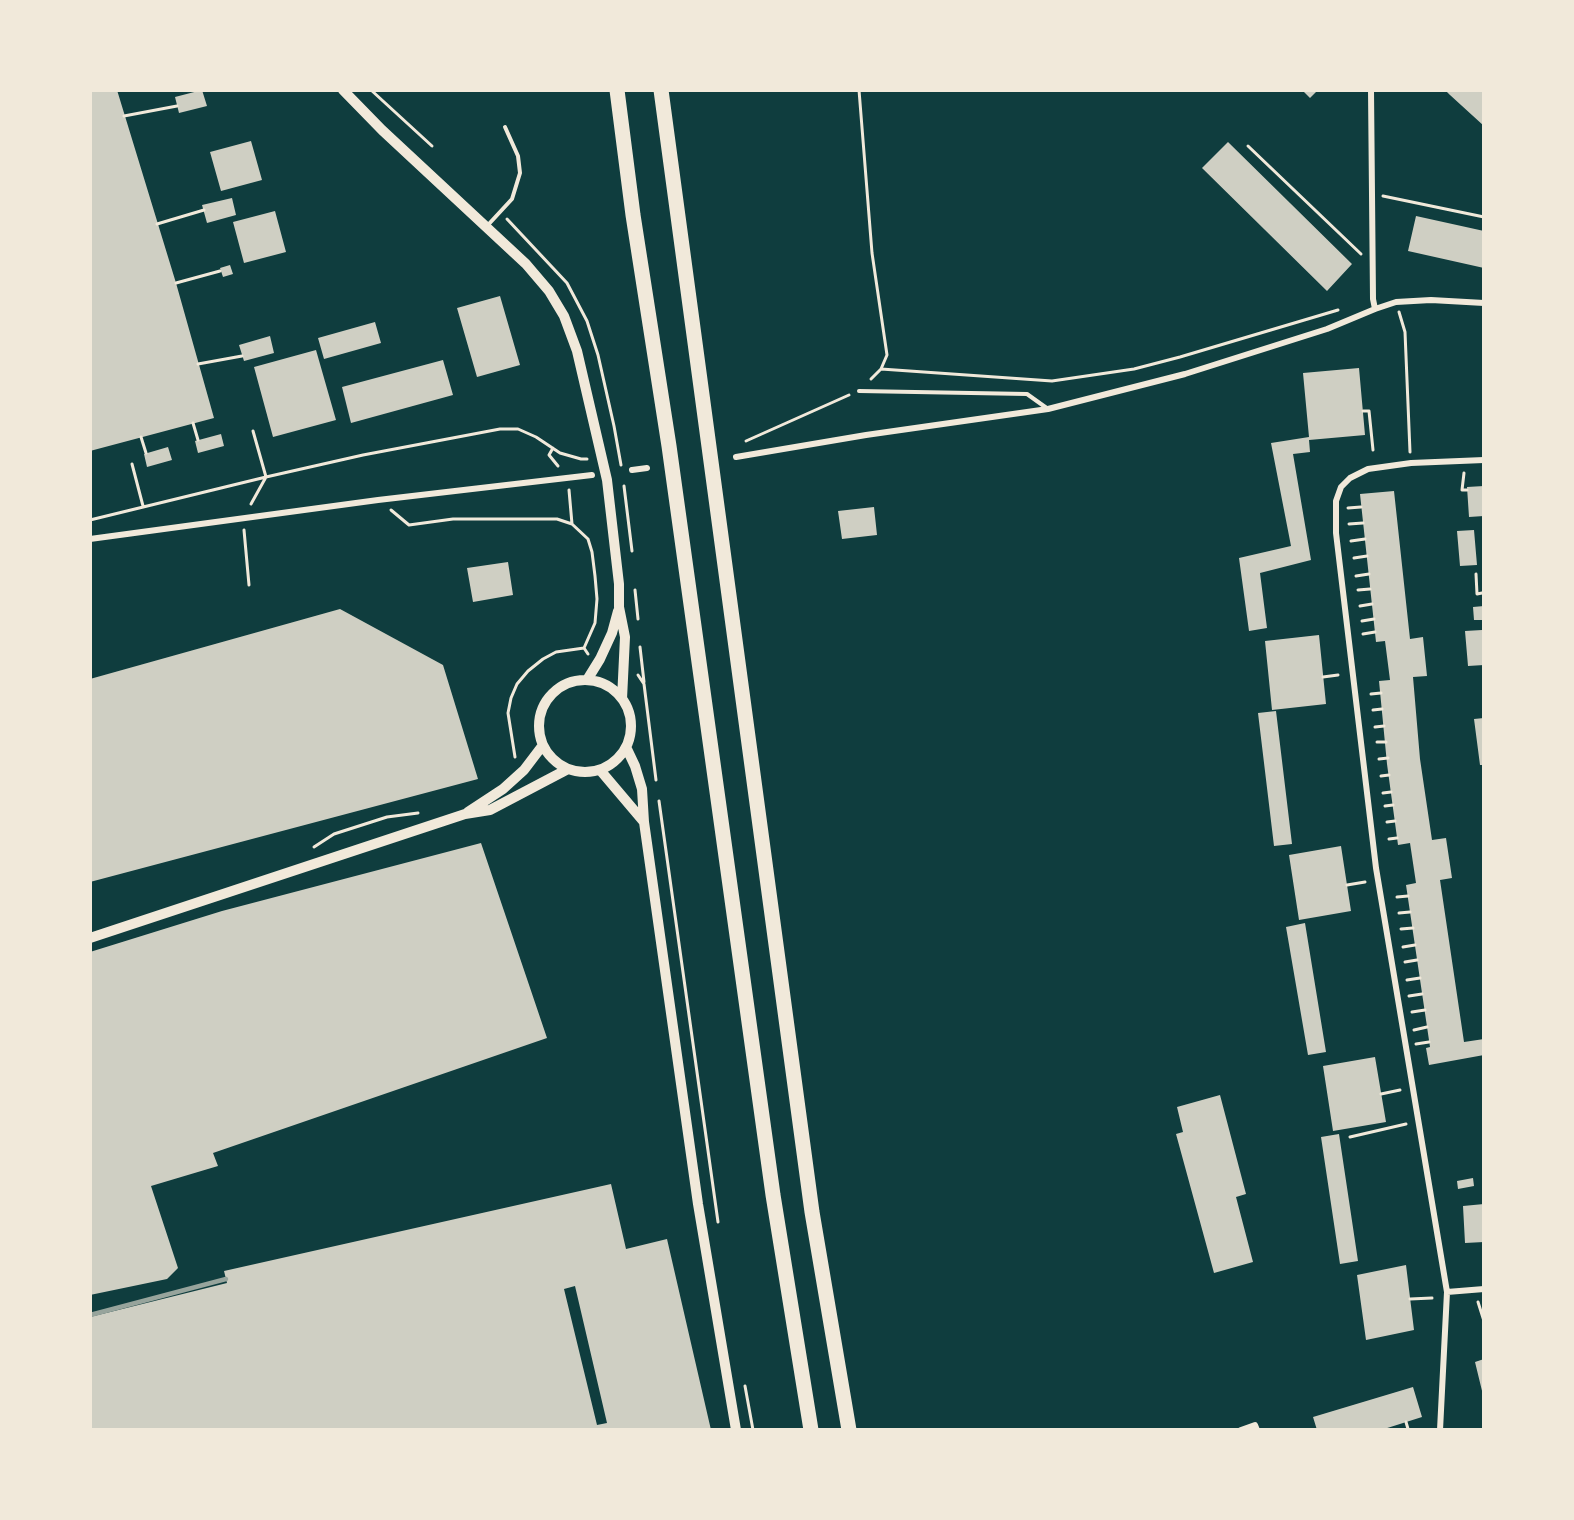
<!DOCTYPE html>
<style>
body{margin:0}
#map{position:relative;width:1574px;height:1520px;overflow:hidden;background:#0f3d3e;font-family:Helvetica,sans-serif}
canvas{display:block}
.frame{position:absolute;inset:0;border:92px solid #f1e9da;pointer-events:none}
</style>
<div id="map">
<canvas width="1574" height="1520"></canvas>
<div class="frame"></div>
</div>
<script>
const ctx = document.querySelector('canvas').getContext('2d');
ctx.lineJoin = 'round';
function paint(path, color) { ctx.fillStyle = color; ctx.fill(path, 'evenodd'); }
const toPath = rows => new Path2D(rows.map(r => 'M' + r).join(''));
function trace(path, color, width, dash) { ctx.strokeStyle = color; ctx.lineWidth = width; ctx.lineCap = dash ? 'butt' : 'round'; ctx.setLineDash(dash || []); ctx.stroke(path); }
const building = toPath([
 [90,90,117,90,176,283,214,418,90,451],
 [202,90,207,106,179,113,175,97],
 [1302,90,1318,90,1310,98],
 [1445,90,1484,90,1484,126,1450,95],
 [251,141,262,180,221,191,210,152],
 [1228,142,1352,264,1327,291,1202,168],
 [232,198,236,215,207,223,202,205],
 [275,211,286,252,244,263,233,222],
 [1416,216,1484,231,1484,268,1408,251],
 [230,265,233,274,223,277,220,268],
 [500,296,520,365,477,377,457,308],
 [375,322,381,343,324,359,318,338],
 [270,336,274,353,244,361,239,345],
 [316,350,336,420,273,437,254,367],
 [443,360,453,395,351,423,342,387],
 [1359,368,1365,435,1309,440,1310,452,1293,454,1311,560,1260,573,1267,628,1249,631,1239,558,1291,546,1271,443,1309,437,1303,373],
 [221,434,224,446,198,453,195,441],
 [168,447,172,460,147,467,144,454],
 [1484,486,1484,516,1469,517,1467,487],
 [1394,491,1410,639,1423,637,1427,676,1413,677,1420,759,1432,840,1446,838,1452,878,1440,880,1464,1042,1484,1039,1484,1055,1429,1065,1426,1048,1430,1047,1406,885,1416,883,1410,843,1398,845,1387,764,1379,681,1390,680,1385,641,1376,642,1360,494],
 [874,507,877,535,842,539,838,511],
 [1474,530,1477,565,1460,566,1457,531],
 [508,562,513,595,473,602,467,568],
 [1484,606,1484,620,1474,620,1473,607],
 [340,609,443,665,478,779,90,882,90,679],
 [1482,630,1484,665,1468,666,1465,631],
 [1319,635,1326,704,1272,710,1265,641],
 [1276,711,1292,844,1274,846,1258,713],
 [1484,718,1484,765,1480,765,1474,719],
 [481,843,547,1038,213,1153,218,1166,151,1186,178,1268,167,1279,90,1295,90,952,222,911],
 [1341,846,1351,911,1299,920,1289,855],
 [1305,923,1326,1052,1308,1055,1286,927],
 [1375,1057,1386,1122,1333,1131,1323,1066],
 [1220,1095,1246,1194,1236,1197,1253,1262,1214,1273,1176,1134,1183,1132,1177,1107],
 [1339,1134,1358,1261,1340,1264,1321,1137],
 [1473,1178,1474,1186,1458,1189,1457,1181],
 [611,1184,626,1249,667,1239,711,1430,90,1430,90,1317,227,1283,224,1271],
 [575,1286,607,1423,597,1425,564,1289],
 [1484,1204,1484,1242,1465,1243,1463,1206],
 [1406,1265,1414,1330,1366,1340,1357,1275],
 [1484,1359,1484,1395,1483,1395,1475,1362],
 [1413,1387,1422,1417,1381,1430,1317,1430,1313,1417]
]);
const path = toPath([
 [371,90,432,146],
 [859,90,872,253,887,355,881,369,871,379],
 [124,116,177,106],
 [1248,146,1361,254],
 [1383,196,1484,217],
 [507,219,567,283,587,321,598,355,614,426,621,465],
 [157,224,204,210],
 [176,283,220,271],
 [1399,312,1405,332,1410,452],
 [198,364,242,356],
 [881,369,1052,381,1134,369,1180,357,1338,310],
 [1363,411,1369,411,1373,450],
 [193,423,198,440],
 [141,437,146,453],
 [746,441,849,395],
 [553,448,549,455,558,466],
 [132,464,143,506],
 [1464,473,1462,490,1467,490],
 [624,486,632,551],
 [569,490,572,524],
 [251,504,266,477,253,431],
 [1348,508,1361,507],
 [391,510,409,525,453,519,557,519,572,524,588,539,592,552,595,576,597,599,595,623,584,648,588,654],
 [90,520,266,477,363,455,500,429,518,429,536,437,560,453,581,459,587,459],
 [1349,524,1363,523],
 [244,530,249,585],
 [1351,541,1365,539],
 [1354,558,1367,556],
 [1476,574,1477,594,1482,593],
 [1356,576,1369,574],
 [635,590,638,619],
 [1358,590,1370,589],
 [1360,606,1372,604],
 [1362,621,1374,619],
 [1363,634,1375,632],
 [640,647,644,682],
 [638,675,644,684,656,780],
 [1323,677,1338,675],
 [1371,694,1381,693],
 [1373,710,1382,709],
 [1375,727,1384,726],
 [1377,742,1386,742],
 [515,757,508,713,511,698,517,684,528,671,543,659,556,652,584,648],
 [1379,759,1388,758],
 [1381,776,1389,775],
 [1383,793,1391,792],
 [659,801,718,1222],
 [1385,806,1393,805],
 [1387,822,1395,821],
 [1389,839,1397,838],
 [314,847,334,834,387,817,418,813],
 [1347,885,1365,882],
 [1397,897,1408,896],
 [1399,913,1410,912],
 [1401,929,1413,928],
 [1403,947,1415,945],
 [1405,962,1417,960],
 [1407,980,1420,978],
 [1409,996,1422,994],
 [1412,1012,1425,1010],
 [1414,1030,1427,1027],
 [1416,1044,1429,1042],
 [1381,1094,1400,1090],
 [1350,1137,1406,1124],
 [1410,1299,1432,1298],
 [1478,1302,1484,1321],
 [745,1386,753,1430],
 [1406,1422,1408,1429]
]);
const service = toPath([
 [487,226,512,199,520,173,518,156,505,127],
 [859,391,1027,394,1048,409]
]);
const minor = toPath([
 [1371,90,1373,299,1375,309],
 [736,457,866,435,1048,409,1185,374,1327,329,1375,309,1396,302,1431,300,1484,303],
 [632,470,647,468],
 [90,539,378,500,592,475],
 [1447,1292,1484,1289],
 [1241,1430,1255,1425,1257,1430],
 [1440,1430,1447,1292,1376,868,1336,533,1336,501,1341,487,1350,478,1368,469,1411,463,1484,460]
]);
const tertiary = toPath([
 [343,90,382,130,526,264,549,291,564,316,577,351,607,480,619,584,619,607,625,637,622,699],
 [587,680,600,659,612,633,618,611],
 '539 726a46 46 0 1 1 92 0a46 46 0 1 1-92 0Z',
 [626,747,635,766,642,789,644,822,698,1204,736,1430],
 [600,770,644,822],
 [468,812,503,789,524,770,543,745],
 [90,938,465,814,490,810,568,769]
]);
const motorway = toPath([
 [617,90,633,215,669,446,773,1195,811,1430],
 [661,90,812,1212,849,1430]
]);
const rail = toPath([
 [90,1315,226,1279]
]);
paint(building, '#cfcfc3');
trace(path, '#f1e9da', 3);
trace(service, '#f1e9da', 4);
trace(minor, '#f1e9da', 6);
trace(tertiary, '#f1e9da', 10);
trace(motorway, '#f1e9da', 15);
trace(rail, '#97a49c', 4.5);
</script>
